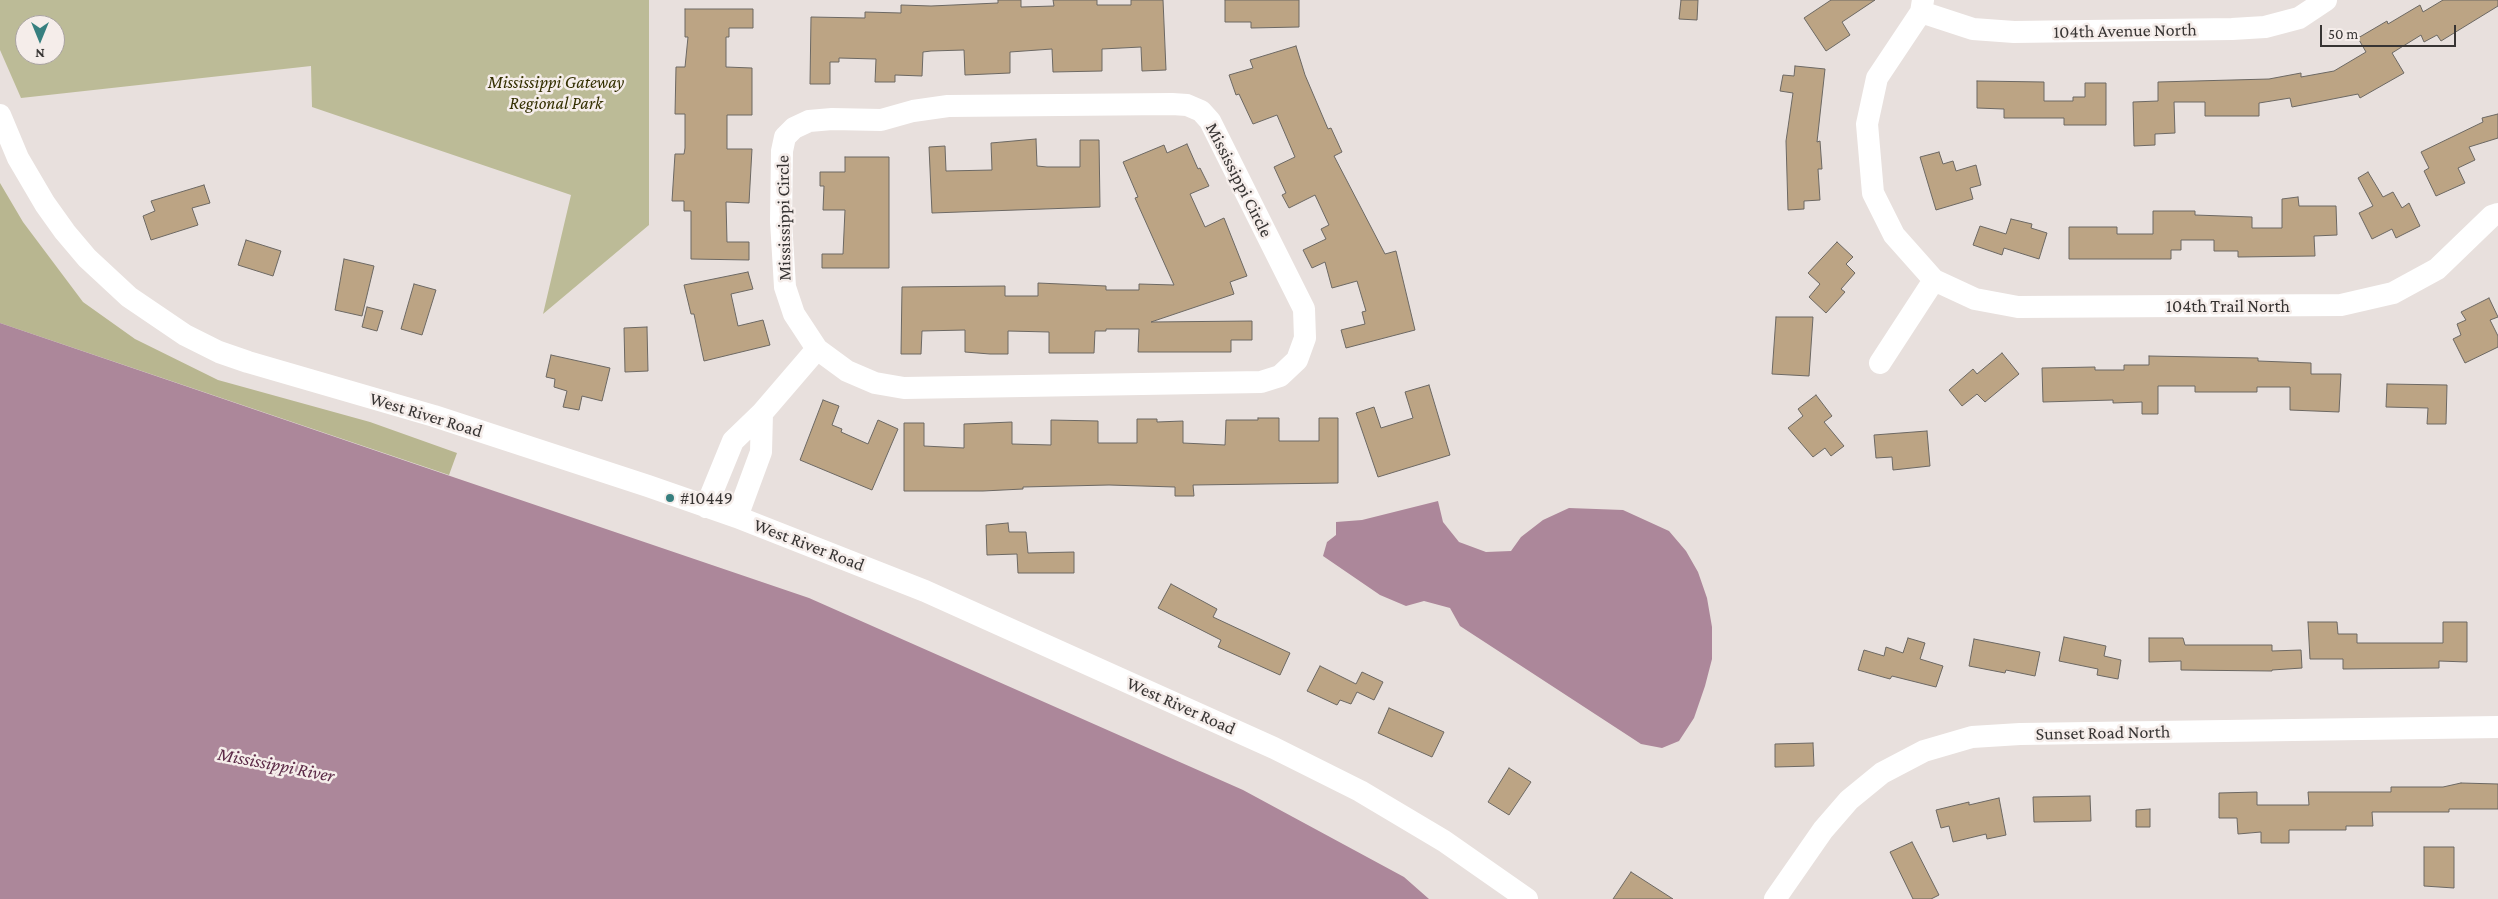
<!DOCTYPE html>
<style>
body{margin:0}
#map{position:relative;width:2498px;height:899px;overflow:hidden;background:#e8e0dd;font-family:"Crimson Pro",serif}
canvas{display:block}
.north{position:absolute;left:15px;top:15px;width:50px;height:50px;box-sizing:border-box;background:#f5edea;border:1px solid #a9a3a1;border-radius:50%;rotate:180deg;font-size:14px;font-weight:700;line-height:20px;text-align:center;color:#373433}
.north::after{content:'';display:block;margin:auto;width:18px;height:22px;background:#367f7f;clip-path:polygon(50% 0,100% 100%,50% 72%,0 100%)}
.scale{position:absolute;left:2320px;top:25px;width:136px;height:22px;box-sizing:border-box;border:2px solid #373433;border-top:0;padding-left:6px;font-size:15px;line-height:18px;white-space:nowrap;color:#373433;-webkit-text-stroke:4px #f5edea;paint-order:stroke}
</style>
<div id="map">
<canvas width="2498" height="899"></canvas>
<div class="north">N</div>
<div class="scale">50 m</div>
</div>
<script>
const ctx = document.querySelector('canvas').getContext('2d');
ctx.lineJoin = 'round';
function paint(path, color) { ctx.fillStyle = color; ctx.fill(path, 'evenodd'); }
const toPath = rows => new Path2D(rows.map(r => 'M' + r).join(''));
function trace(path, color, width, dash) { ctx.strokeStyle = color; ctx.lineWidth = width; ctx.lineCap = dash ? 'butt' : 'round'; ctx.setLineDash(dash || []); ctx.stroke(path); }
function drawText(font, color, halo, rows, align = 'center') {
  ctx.font = font + ' "Crimson Pro",serif'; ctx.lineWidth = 5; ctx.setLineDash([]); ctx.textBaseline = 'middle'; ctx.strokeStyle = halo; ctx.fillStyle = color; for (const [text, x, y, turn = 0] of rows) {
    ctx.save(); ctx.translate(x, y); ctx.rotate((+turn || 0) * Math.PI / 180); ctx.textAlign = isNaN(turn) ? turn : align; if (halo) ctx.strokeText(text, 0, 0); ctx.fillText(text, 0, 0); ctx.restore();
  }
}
const green = toPath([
 [0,0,649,0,649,225,543,314,571,195,312,107,311,66,21,98,0,50],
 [25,25,55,25,55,55,25,55]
]);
const forest = toPath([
 [0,183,23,222,83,302,135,339,218,380,370,422,457,453,449,475,0,323]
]);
const water = toPath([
 [0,323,809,598,1243,790,1404,877,1429,899,0,899],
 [1438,501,1443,522,1459,542,1486,552,1511,551,1521,537,1543,520,1569,508,1623,510,1669,531,1686,551,1698,572,1707,598,1712,627,1712,659,1705,686,1694,718,1679,741,1662,748,1641,744,1460,626,1450,608,1424,601,1406,606,1380,595,1323,556,1327,542,1336,535,1336,522,1362,520]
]);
const building = toPath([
 [998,0,1021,0,1021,7,1054,6,1053,0,1097,0,1097,5,1131,5,1131,0,1163,0,1166,70,1142,71,1141,47,1102,49,1102,71,1053,72,1052,49,1010,52,1010,73,965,75,964,50,931,51,923,52,922,76,895,75,895,82,875,82,876,59,839,58,839,62,830,62,830,84,810,84,811,17,865,18,865,12,901,13,901,5,931,6,998,3,998,0],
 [1225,0,1299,0,1299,27,1251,28,1251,22,1225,22,1225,0],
 [1681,0,1698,0,1697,20,1679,19,1681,0],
 [1831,0,1875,0,1842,22,1850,35,1826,51,1804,18,1831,0],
 [2443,0,2498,0,2498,6,2441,41,2437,35,2424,42,2421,35,2392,53,2404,73,2360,98,2358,94,2292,107,2290,98,2259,103,2259,116,2205,116,2205,102,2174,102,2175,133,2155,134,2155,145,2134,146,2133,102,2158,101,2158,82,2269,79,2301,73,2301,77,2334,71,2366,52,2358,38,2387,21,2388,24,2420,5,2423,12,2443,0],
 [685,9,753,9,753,28,729,28,729,37,726,37,726,67,752,68,752,115,727,115,727,149,752,149,749,203,726,202,727,242,749,242,749,260,691,259,691,211,684,211,684,201,672,201,675,154,684,154,685,148,685,114,675,114,676,67,685,67,688,37,685,37,685,9],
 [1296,46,1305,75,1328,129,1331,128,1342,152,1334,156,1385,254,1396,251,1415,330,1346,348,1341,330,1365,324,1362,312,1366,311,1357,281,1332,288,1325,262,1312,268,1303,250,1326,239,1321,229,1329,225,1315,195,1289,208,1282,195,1286,193,1274,167,1295,157,1277,115,1253,124,1239,94,1236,95,1229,75,1253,68,1250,60,1296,46],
 [1795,66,1825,69,1817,142,1820,141,1822,169,1818,169,1820,200,1804,201,1804,209,1788,210,1786,141,1793,93,1780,91,1783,75,1794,76,1795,66],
 [1977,81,2044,82,2044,101,2073,101,2073,97,2085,97,2085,83,2106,83,2106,125,2064,125,2064,118,2004,118,2004,109,1977,108,1977,81],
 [2498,114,2498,138,2469,147,2475,160,2458,168,2465,183,2436,196,2424,171,2429,168,2421,152,2483,122,2482,118,2498,114],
 [1036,139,1037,166,1047,167,1080,167,1080,140,1099,140,1100,207,932,213,929,147,945,146,946,171,992,170,991,143,1036,139],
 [1187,144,1198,169,1200,168,1209,186,1190,194,1205,227,1224,218,1247,276,1230,282,1234,294,1151,322,1252,321,1252,340,1231,340,1231,352,1138,352,1139,329,1106,329,1106,331,1095,331,1094,353,1049,353,1049,332,1008,331,1008,354,990,354,965,352,965,330,922,331,921,354,901,354,902,287,1005,286,1005,296,1038,296,1038,283,1106,286,1106,290,1139,290,1139,284,1174,285,1135,198,1138,197,1123,162,1164,145,1167,153,1187,144],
 [1939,152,1943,164,1953,161,1956,171,1976,165,1981,185,1970,188,1973,199,1936,210,1920,157,1939,152],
 [845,157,889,157,889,268,822,268,822,254,843,254,845,210,823,210,824,186,820,186,820,172,845,172,845,157],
 [2368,172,2383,197,2393,192,2402,208,2409,203,2420,226,2396,238,2392,229,2372,239,2359,213,2373,206,2358,178,2368,172],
 [204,185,210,203,192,208,198,225,151,240,143,216,155,211,151,201,204,185],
 [2298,197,2299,206,2336,206,2337,235,2314,236,2315,256,2238,257,2238,251,2214,251,2214,240,2181,240,2181,250,2171,250,2171,259,2069,259,2069,227,2117,227,2117,234,2153,234,2153,211,2195,211,2195,215,2252,217,2252,228,2282,228,2282,199,2298,197],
 [2011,219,2032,224,2031,228,2047,233,2039,259,2004,248,2002,255,1973,245,1980,226,2006,234,2011,219],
 [246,240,281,251,273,276,238,265,246,240],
 [1837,242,1853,257,1846,264,1855,273,1841,289,1845,292,1826,313,1809,297,1820,284,1808,273,1837,242],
 [344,259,374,266,362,316,335,310,344,259],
 [748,272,753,289,731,294,738,326,763,320,770,345,704,361,694,314,691,314,684,285,748,272],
 [414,284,436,290,422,335,401,329,414,284],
 [2489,298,2498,317,2490,320,2498,336,2498,347,2465,363,2453,339,2461,335,2457,324,2466,320,2461,312,2489,298],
 [367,307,383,311,377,331,362,327,367,307],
 [1776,317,1813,317,1809,376,1772,374,1776,317],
 [647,327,648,371,625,372,624,328,647,327],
 [2002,353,2019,374,1985,402,1977,394,1962,406,1949,390,1973,369,1977,374,2002,353],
 [551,355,610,368,602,401,582,396,579,410,563,407,567,391,554,387,555,379,546,377,551,355],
 [2149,356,2258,358,2258,361,2311,363,2311,374,2341,374,2339,412,2290,410,2290,387,2257,387,2257,392,2195,392,2195,386,2158,386,2158,414,2142,414,2142,402,2113,403,2113,400,2043,402,2042,368,2095,367,2095,370,2124,370,2124,365,2149,365,2149,356],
 [2387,384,2447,385,2446,424,2427,424,2428,408,2386,407,2387,384],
 [1429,385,1450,455,1378,477,1356,413,1374,407,1381,428,1413,418,1405,392,1429,385],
 [1816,395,1832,416,1824,422,1844,446,1831,456,1825,448,1813,457,1788,428,1803,416,1798,409,1816,395],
 [823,400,839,406,832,425,842,429,841,432,868,444,878,420,898,429,872,490,800,460,823,400],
 [1258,418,1279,418,1279,441,1319,441,1319,418,1338,418,1338,483,1193,485,1194,496,1175,496,1175,487,1109,485,1023,487,1023,489,983,491,904,491,904,423,924,423,924,446,964,448,964,424,1012,422,1012,444,1051,445,1051,420,1098,421,1098,443,1137,443,1137,419,1157,419,1157,422,1183,421,1183,443,1225,445,1226,420,1258,420,1258,418],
 [1927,431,1930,466,1893,470,1892,457,1876,458,1874,435,1927,431],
 [1008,523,1009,532,1026,532,1028,553,1074,552,1074,573,1018,573,1017,554,987,555,986,525,1008,523],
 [1171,584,1217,609,1213,617,1290,653,1280,675,1218,647,1221,640,1158,608,1171,584],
 [2308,622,2337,622,2338,634,2357,634,2357,643,2443,643,2443,622,2467,622,2467,662,2439,661,2439,668,2343,669,2343,659,2310,659,2308,622],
 [2064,637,2106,646,2104,656,2121,660,2118,679,2097,675,2098,669,2059,661,2064,637],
 [1908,638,1925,643,1920,659,1943,666,1936,687,1892,676,1890,679,1858,670,1864,650,1884,656,1886,647,1903,653,1908,638],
 [2149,638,2183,638,2185,645,2272,645,2272,651,2301,650,2302,668,2272,670,2272,671,2181,670,2181,661,2149,662,2149,638],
 [1974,639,2040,652,2035,676,2006,670,2005,673,1969,666,1974,639],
 [1320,666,1356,684,1362,672,1383,682,1374,700,1357,692,1351,704,1340,700,1337,705,1307,691,1320,666],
 [1389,708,1444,732,1432,757,1378,733,1389,708],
 [1813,743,1814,766,1775,767,1775,744,1813,743],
 [1509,768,1531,782,1509,815,1488,802,1509,768],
 [2461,783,2498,784,2498,809,2449,809,2449,812,2372,812,2373,826,2346,826,2346,830,2289,830,2289,843,2261,843,2261,832,2238,834,2237,818,2219,818,2219,793,2257,792,2257,805,2309,805,2308,792,2391,792,2391,787,2443,787,2461,783],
 [2090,796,2091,821,2034,822,2033,797,2090,796],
 [1999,798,2006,835,1987,839,1986,834,1953,842,1949,826,1941,828,1936,810,1969,802,1969,805,1999,798],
 [2150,809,2150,827,2136,827,2136,810,2150,809],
 [1912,842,1939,895,1931,899,1913,899,1890,852,1912,842],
 [2424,847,2454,847,2454,888,2424,886,2424,847],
 [1631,872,1673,899,1613,899,1631,872]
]);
const minor = toPath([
 [1923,0,1921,12,1877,78,1867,124,1873,193,1894,235,1934,280,1975,299,2018,307,2341,305,2393,293,2437,269,2492,216,2498,214],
 [1921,12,1973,29,2014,32,2232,29,2265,27,2299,18,2326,0],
 [1172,104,1187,105,1201,111,1210,121,1304,309,1305,338,1297,360,1280,376,1261,382,904,388,875,383,847,371,817,349,794,314,785,287,781,221,782,151,785,137,794,128,809,121,832,119,881,120,913,111,948,106,1172,104],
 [0,115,18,158,45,204,65,232,87,258,129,297,185,335,219,352,248,362,434,416,648,486,737,517,925,591,1274,748,1360,791,1444,841,1527,899],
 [1880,363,1934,280],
 [706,507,733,441,762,413,817,349],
 [737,517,761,452,762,413],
 [1775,899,1823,830,1849,800,1882,773,1924,751,1972,737,2020,734,2498,727]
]);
const markers = [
 [670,498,5,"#367f7f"]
];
const streetNames = [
 ["104th Avenue North",2125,31,-1],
 ["Mississippi Circle",1239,180,63],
 ["Mississippi Circle",784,218,-91],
 ["104th Trail North",2228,306],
 ["West River Road",426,415,17],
 ["West River Road",809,545,21],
 ["West River Road",1181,706,24],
 ["Sunset Road North",2103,733,-1]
];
const parkNames = [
 ["Mississippi Gateway",556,82],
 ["Regional Park",556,103]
];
const poiNames = [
 ["#10449",680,498]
];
const waterNames = [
 ["Mississippi River",276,765,11]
];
paint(green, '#bcbb97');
paint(forest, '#b8b690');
paint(water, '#ac879a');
paint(building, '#bca484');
trace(building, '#6c6863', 1);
trace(minor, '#fff', 22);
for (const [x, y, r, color] of markers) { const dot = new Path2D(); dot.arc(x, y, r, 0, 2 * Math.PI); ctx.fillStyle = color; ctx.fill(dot); trace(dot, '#f5edea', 2); }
drawText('18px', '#373433', '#f5edea', streetNames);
drawText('italic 18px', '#332f00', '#f5edea', parkNames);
drawText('18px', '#373433', '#f5edea', poiNames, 'left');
drawText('italic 19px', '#5c2a47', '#f5edea', waterNames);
</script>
